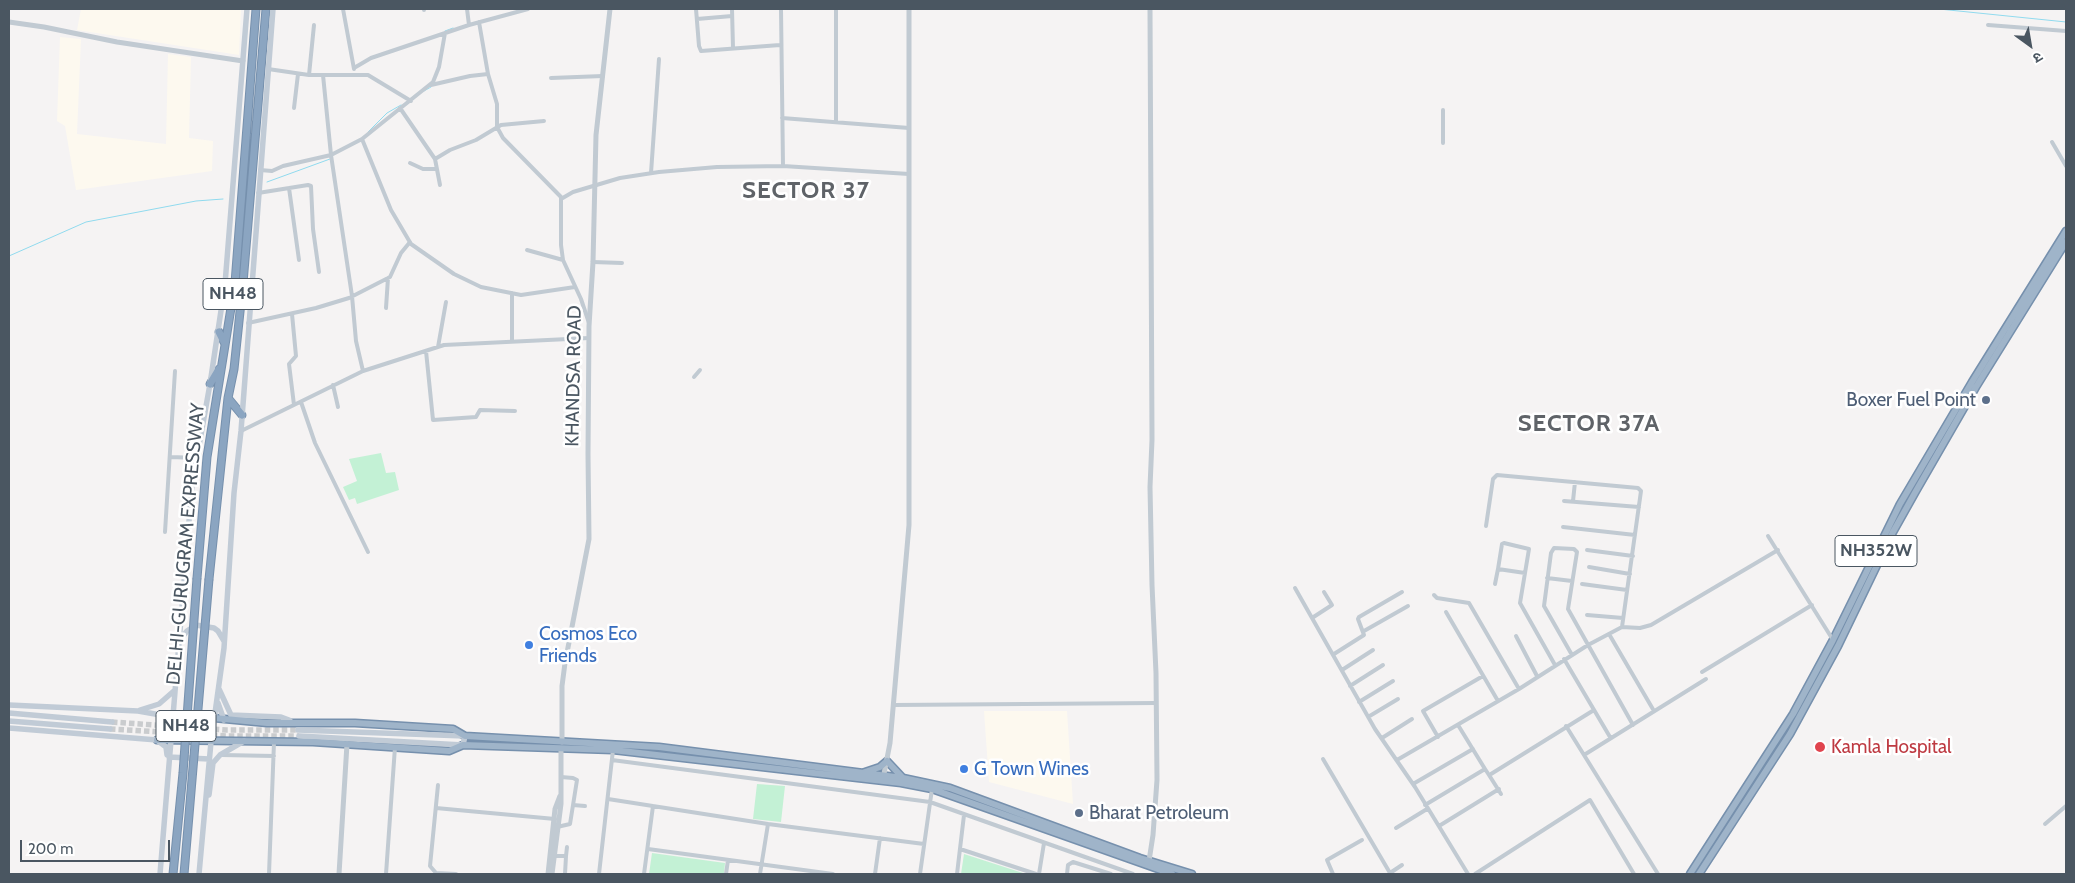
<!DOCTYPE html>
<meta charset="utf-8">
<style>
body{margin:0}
#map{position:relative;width:2075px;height:883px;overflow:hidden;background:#f5f3f3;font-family:Cabin,"Noto Sans Devanagari",sans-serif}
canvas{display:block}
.frame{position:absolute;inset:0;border:10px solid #4a5661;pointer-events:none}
.north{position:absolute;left:2005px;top:20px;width:50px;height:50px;-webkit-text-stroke:4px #fff;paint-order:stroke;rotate:148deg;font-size:14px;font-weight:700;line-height:20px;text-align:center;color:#4a5661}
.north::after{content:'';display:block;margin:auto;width:18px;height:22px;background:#4a5661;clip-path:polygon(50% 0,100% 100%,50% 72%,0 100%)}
.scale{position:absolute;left:20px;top:840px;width:150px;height:22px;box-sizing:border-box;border:2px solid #4a5661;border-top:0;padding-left:6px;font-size:15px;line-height:18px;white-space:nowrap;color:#4a5661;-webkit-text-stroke:4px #fff;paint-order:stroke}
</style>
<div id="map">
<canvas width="2075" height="883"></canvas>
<div class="frame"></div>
<div class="north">उ</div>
<div class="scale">200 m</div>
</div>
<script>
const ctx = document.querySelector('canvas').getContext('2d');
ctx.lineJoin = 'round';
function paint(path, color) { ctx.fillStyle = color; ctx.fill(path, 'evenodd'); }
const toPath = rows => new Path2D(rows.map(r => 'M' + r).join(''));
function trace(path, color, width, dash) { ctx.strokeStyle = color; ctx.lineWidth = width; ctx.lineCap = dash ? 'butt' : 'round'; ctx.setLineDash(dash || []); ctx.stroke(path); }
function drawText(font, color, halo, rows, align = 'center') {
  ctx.font = font + ' Cabin,sans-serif'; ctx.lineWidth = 5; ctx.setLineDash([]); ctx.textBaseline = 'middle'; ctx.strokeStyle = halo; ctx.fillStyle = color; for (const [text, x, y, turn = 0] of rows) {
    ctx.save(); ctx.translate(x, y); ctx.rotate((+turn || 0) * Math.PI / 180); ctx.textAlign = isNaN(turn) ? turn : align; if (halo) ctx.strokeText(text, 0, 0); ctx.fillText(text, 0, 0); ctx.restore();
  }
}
const commercial = toPath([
 [81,9,241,9,239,55,77,30],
 [60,37,81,39,77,134,166,144,168,54,191,57,189,138,213,141,212,171,76,190,65,126,57,121],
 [984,711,1067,711,1073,804,989,782]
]);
const green = toPath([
 [381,453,386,473,395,472,399,490,357,504,355,498,349,500,343,487,357,481,349,459],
 [757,784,785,786,781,822,753,819],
 [652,853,725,863,724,874,649,874],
 [964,854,1026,874,961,874]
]);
const stream = toPath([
 [1939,9,2066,22],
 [445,31,453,28],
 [424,91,431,87],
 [368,132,387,113,401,105],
 [267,182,330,159],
 [9,256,86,222,196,201,223,199]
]);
const secondaryTunnel = toPath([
 [112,722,226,730,298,730],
 [110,729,227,736,299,736]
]);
const minor = toPath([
 [343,9,354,69],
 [424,9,424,10],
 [467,9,469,25],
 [696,9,699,46,701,51,780,45],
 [732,9,733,48],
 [781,9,783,166],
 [697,19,732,16],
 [479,22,488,74,497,104,497,127,503,138,561,197,561,245,563,260,581,299,589,323],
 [1988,25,2066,31],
 [354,68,371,58,469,25,528,9],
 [268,69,309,75,368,75,411,101],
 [309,75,314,25],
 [323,75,331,155,352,296,356,341,363,371],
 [551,78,603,76],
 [431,85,470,76,488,74],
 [294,108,298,74],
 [400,108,435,159,440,185],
 [1443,110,1443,143],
 [782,118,909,128],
 [836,121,836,9],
 [362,139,391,210,411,244,454,274,481,287,521,295,575,287],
 [2052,142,2066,166],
 [435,159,450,150,476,140,501,125,544,121],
 [410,163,423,169,437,169],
 [260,170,272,171,283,166,331,155,362,139,433,82,439,67,445,33],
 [651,173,659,59],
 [289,188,299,260],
 [258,193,308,185,311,186,313,229,319,272],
 [561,199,573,192,620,178,659,172,717,167,783,166,909,174],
 [527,250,563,260],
 [593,262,622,263],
 [386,308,388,278],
 [292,314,296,356,289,364,294,405],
 [248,323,316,308,349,298,390,277,401,253,410,242],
 [512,342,512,293],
 [438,347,446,302],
 [426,351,433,420,476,417,480,410,515,411],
 [694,377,700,370],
 [333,385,338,407],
 [301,402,315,443,368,552],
 [241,431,363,371,444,345,589,338],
 [171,457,197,458],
 [1564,501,1639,507],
 [1573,501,1575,482],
 [1486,526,1493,479,1497,475,1638,488,1641,491,1622,627],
 [1563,527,1635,535],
 [165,532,175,371],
 [1768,536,1833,640],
 [1587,550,1633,556],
 [1589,567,1630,574],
 [1498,569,1502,544,1504,543,1529,549,1520,603,1555,665],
 [1547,578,1572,581],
 [1495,584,1498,569,1525,573],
 [1582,584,1627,590],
 [1295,588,1375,729,1415,787,1468,874],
 [1434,595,1437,598,1469,603,1519,689],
 [1446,612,1498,701],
 [1587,615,1623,618],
 [1312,618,1332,605,1324,592],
 [1364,631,1408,606],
 [1609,634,1654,711],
 [1516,636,1537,676],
 [1334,654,1364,635,1358,619,1359,617,1402,592],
 [1572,655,1544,606,1551,553,1554,548,1574,549,1577,552,1568,609,1633,725],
 [1564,659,1610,737],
 [1342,670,1373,650],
 [1702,672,1812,605],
 [1350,686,1383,665],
 [1359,702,1393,681],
 [894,705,1156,703],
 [1368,717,1398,699],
 [1566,726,1584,755],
 [1438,737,1423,711,1483,676],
 [1382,738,1412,719],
 [222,755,274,756],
 [1323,759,1390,873,1402,865],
 [612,760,930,802,1133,874],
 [1397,760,1519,689,1588,645,1622,627,1640,628,1651,625,1778,550],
 [1485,769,1489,775,1491,774,1594,710],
 [1489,775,1501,794],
 [1413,784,1473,749],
 [438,785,430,866,436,873,456,874],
 [608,799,768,824,924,844],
 [573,805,585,806],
 [1425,805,1485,769,1458,725],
 [436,808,555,819],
 [2045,824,2066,806],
 [1439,826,1499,789],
 [557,827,570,824,577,780,573,778,561,777],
 [1396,828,1427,809],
 [648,849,833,874],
 [960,849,1036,874],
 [554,856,566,856,565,874],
 [566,856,567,847],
 [269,874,274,742],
 [386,874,395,747],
 [599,874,613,750],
 [644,874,653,806],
 [726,874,728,860],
 [760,874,768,824],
 [875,874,880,838],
 [920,874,932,789],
 [957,874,964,815],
 [1039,874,1044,843],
 [1067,874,1068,865,1073,862,1111,874],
 [1333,874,1327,860,1362,840],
 [1475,874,1590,800,1634,874],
 [1658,874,1584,755,1706,679]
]);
const tertiary = toPath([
 [9,22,44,27,117,42,243,61],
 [562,742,562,686,565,663,589,539,588,454,589,326,593,262,596,135,610,9],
 [883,779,890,743,909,525,909,9],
 [1149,861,1153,835,1157,780,1156,673,1152,585,1150,487,1152,440,1150,9],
 [339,874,347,744],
 [548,874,555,809,560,796],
 [552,874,561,804,561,749]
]);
const secondary = toPath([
 [179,641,187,631,196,625,214,628,218,631,224,641],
 [219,689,231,715,281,717,289,720,292,723],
 [218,703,224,720],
 [9,705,138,711,172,717,214,718],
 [140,710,159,704,175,690],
 [9,713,112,722],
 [9,721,110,729],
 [9,728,157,740,166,747,167,755],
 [298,730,465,736,463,745,299,736],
 [169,757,209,759],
 [209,795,213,763,220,755,244,741],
 [160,874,192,485,210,384,225,284,247,9],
 [199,874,211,742,224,648,234,493,241,431,273,9]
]);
const trunk = toPath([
 [214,718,267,723,355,723,453,729,465,736,659,747,903,778,950,788,1140,858,1192,874],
 [157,740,313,742,449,751,463,745,613,750,901,783,932,789,1172,874],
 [865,772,880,767,887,761,902,777],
 [1690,874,1793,714,1833,640,1900,504,1972,382,2066,231],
 [1699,874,1790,734,1838,646,1893,532,1916,491,1976,387,2066,242]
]);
const motorway = toPath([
 [219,332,225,344],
 [210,384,219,369],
 [228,398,242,415],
 [197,578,207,457,235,283,256,9],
 [209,579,228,398,234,369,243,283,266,9]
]);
const motorwayBridge = toPath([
 [173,874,183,773,197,578],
 [184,874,209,579]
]);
const markers = [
 [1986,400,5,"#5c6f8a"],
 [529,645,5,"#3f7fe0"],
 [1820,747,6,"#e0444e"],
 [964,769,5,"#3f7fe0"],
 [1079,813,5,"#5c6f8a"]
];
const shields = [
 [233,294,60],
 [1876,551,82],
 [186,726,60]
];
const shieldNames = [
 ["NH48",233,294],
 ["NH352W",1876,551],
 ["NH48",186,726]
];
const streetNames = [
 ["KHANDSA ROAD",574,376,-89],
 ["DELHI-GURUGRAM EXPRESSWAY",186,544,-85]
];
const serviceNames = [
 ["Boxer Fuel Point",1976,400],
 ["Bharat Petroleum",1089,813,"left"]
];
const shopNames = [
 ["Cosmos Eco",539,634],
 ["Friends",539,656],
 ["G Town Wines",974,769]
];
const healthNames = [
 ["Kamla Hospital",1831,747]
];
const districtNames = [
 ["SECTOR 37",806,191],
 ["SECTOR 37A",1589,424]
];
paint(commercial, '#fdf9ef');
paint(green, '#c3f1d5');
trace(stream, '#90daee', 1);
trace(secondaryTunnel, '#caccce', 5.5, [5.5, 3]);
trace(trunk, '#7690ad', 9);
trace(motorway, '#7690ad', 9);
trace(minor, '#c1cad2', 4);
trace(tertiary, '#c1cad2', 5);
trace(secondary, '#c1cbd6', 5.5);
trace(trunk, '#9fb4c9', 6);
trace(motorway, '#8ba5c1', 7);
trace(motorwayBridge, '#7690ad', 9, []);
trace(motorwayBridge, '#8ba5c1', 7);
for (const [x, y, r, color] of markers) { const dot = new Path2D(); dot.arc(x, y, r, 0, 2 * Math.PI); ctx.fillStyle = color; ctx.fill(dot); trace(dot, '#fff', 2); }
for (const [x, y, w] of shields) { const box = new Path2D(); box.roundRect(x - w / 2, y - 15.5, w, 31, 4); ctx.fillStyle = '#fff'; ctx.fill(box); trace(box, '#4a5661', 1); }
drawText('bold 18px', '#4a5661', null, shieldNames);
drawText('19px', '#4a5661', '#fff', streetNames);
drawText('19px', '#4e5e75', '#fff', serviceNames, 'right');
drawText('19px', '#366cbe', '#fff', shopNames, 'left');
drawText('19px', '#be3a42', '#fff', healthNames, 'left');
ctx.letterSpacing = '1px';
drawText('bold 24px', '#5f6368', '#fff', districtNames);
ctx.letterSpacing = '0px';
</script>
